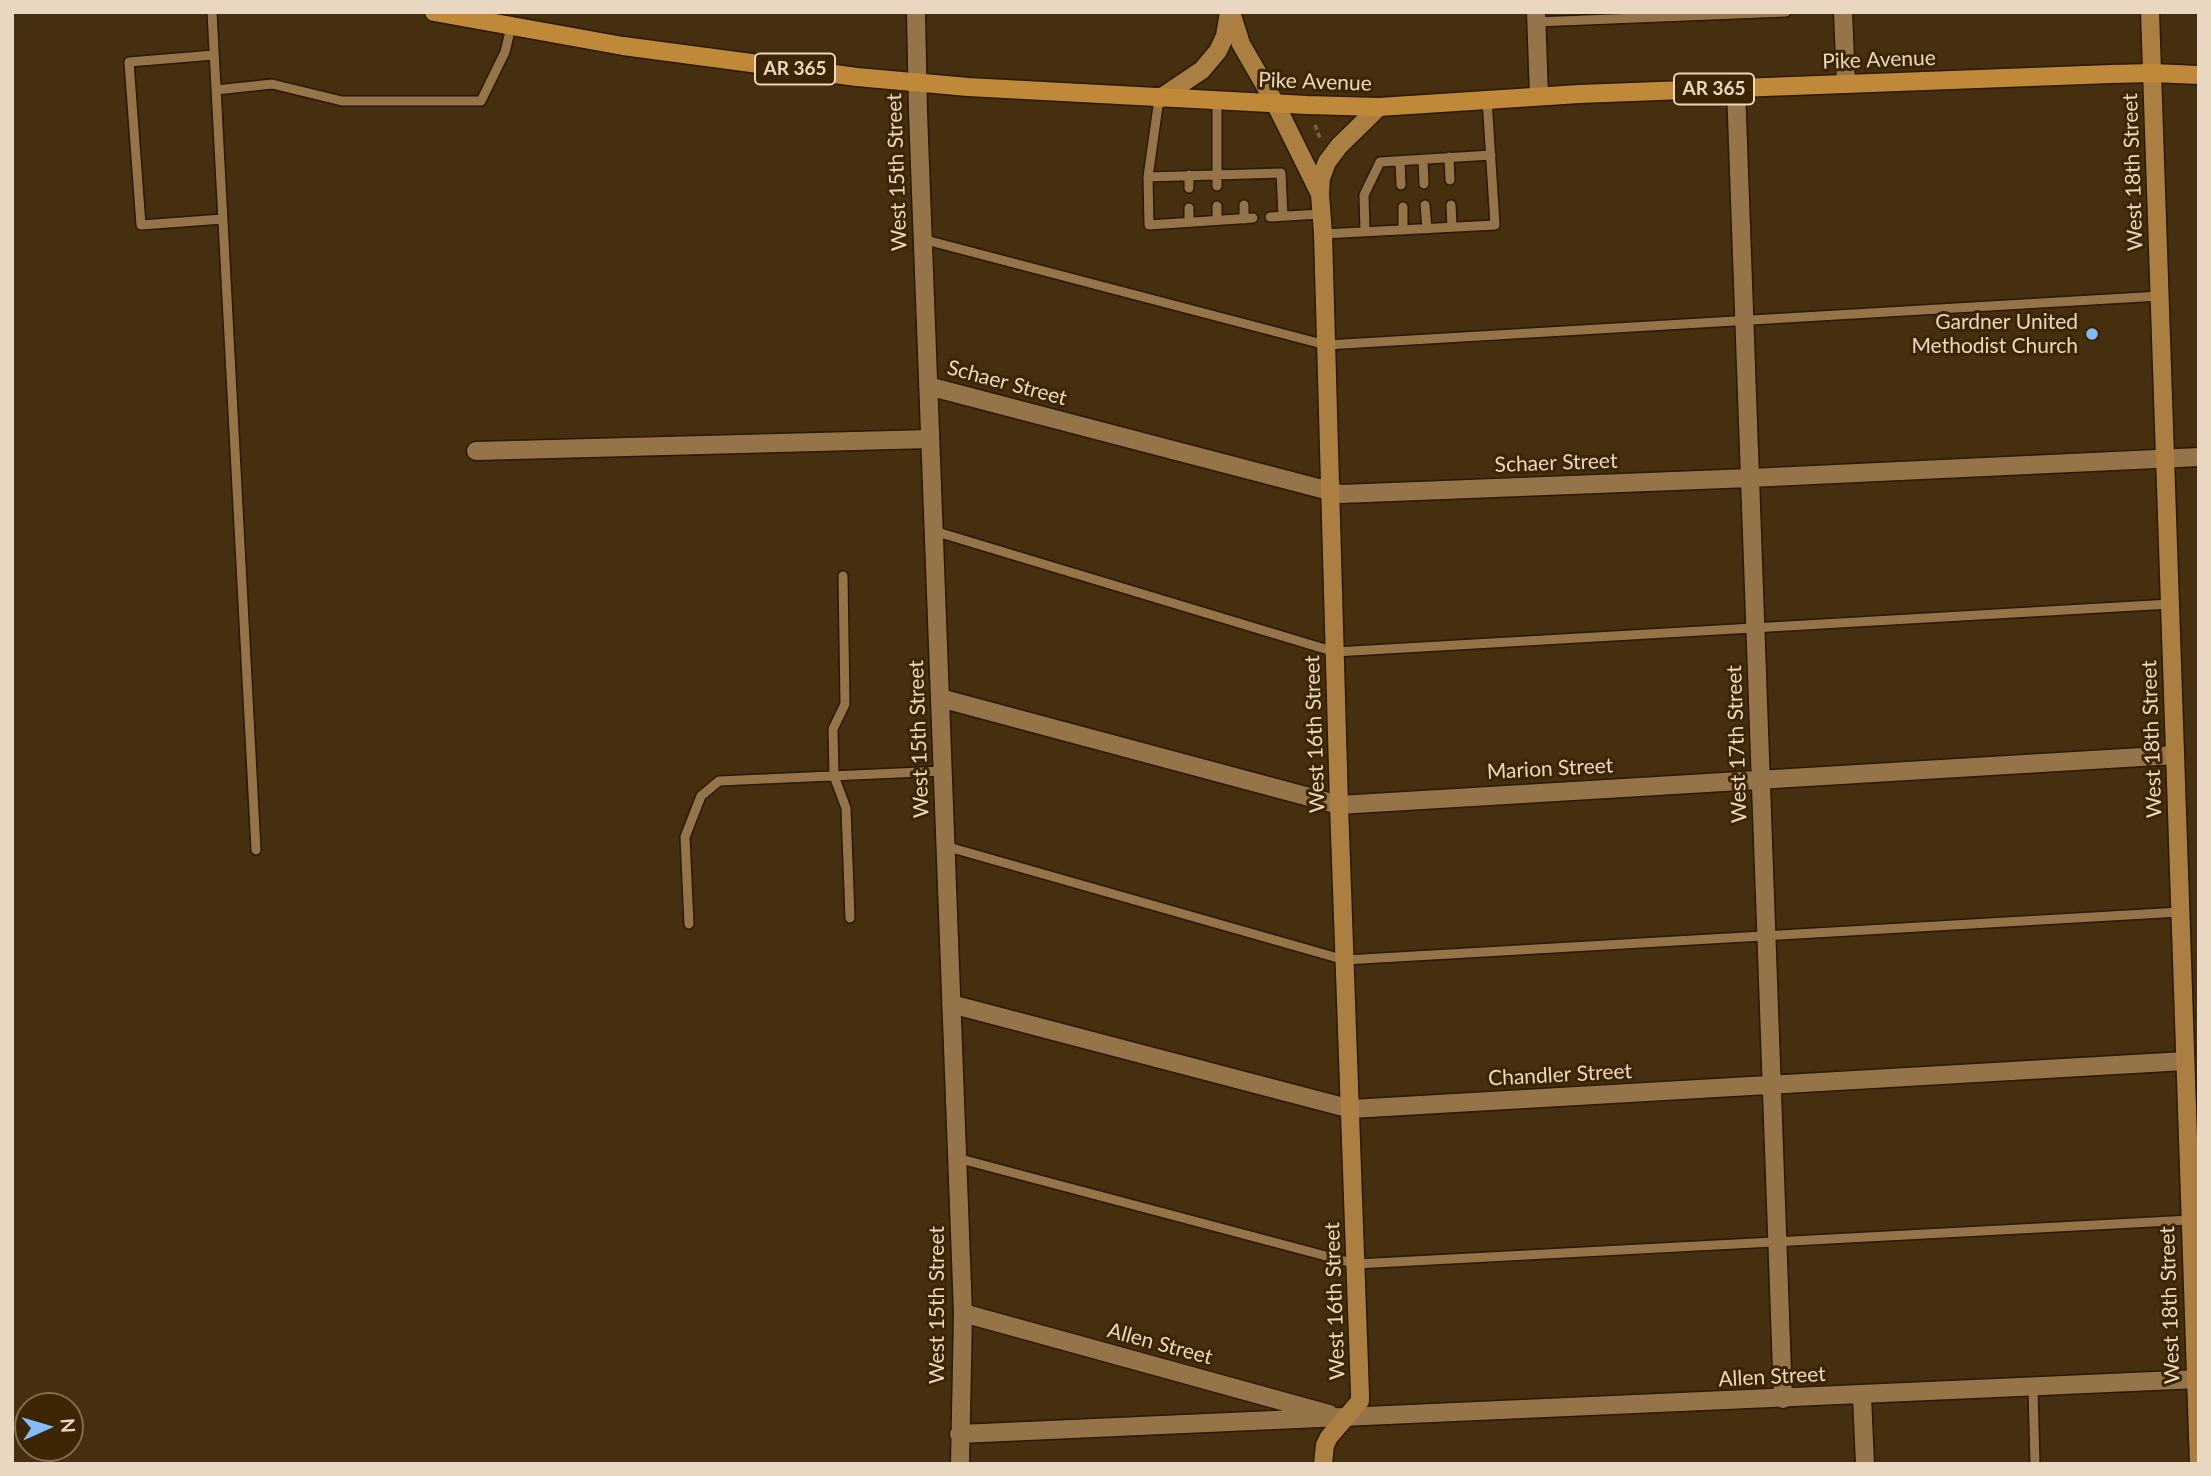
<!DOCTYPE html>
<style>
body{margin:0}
#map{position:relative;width:2211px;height:1476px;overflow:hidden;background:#462f0e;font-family:Lato,sans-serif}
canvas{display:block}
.frame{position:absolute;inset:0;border:14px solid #ead7c1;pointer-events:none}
.north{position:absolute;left:14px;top:1392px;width:70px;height:70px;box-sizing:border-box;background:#3b2503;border:2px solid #816c4f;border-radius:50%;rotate:86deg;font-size:19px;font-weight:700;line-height:28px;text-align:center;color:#ead7c1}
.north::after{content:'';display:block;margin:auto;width:24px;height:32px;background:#84bcfb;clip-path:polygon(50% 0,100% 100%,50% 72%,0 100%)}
</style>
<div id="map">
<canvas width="2211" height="1476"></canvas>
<div class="frame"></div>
<div class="north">N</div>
</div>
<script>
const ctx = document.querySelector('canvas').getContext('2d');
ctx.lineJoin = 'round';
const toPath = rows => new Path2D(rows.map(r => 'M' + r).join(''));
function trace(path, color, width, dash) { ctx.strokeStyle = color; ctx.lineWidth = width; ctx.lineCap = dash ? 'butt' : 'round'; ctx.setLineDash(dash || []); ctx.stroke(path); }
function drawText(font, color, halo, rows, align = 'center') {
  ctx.font = font + ' Lato,sans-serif'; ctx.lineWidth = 6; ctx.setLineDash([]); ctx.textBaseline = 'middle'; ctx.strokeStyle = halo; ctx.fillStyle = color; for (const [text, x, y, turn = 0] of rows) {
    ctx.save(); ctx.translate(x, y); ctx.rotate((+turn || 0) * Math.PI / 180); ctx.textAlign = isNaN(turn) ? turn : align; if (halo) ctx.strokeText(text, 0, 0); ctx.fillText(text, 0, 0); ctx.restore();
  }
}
const path = toPath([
 [1315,125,1320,138]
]);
const lane = toPath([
 [212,12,256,850],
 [1536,22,1786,12],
 [214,55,129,62,141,225,223,219],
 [216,90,272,84,342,101,481,101,505,52,511,27],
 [1159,99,1148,177,1149,225,1253,218],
 [1217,101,1217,186],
 [1449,157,1450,180],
 [1423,159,1424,184],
 [1400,161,1401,185],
 [1148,177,1281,173,1283,216],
 [1189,188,1189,175],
 [1244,205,1244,219],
 [1425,205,1427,229],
 [1451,205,1452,227],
 [1403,207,1403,230],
 [1189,208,1189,222],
 [1270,217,1321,214],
 [1217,220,1217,206],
 [1365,231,1364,195,1380,162,1491,155],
 [1323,234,1495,225,1487,99],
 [922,239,1326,345,2160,296],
 [934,531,1335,652,2170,604],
 [843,576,845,704,833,729,834,776,846,808,850,918],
 [945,846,1345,960,2180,912],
 [689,924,685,837,701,796,719,781,943,771],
 [957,1158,1356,1264,2190,1220],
 [2033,1388,2035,1464]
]);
const street = toPath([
 [916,12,918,112,963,1313,960,1464],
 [1536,12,1539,96],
 [1843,12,1846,84],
 [1736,88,1783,1399],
 [928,386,1341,494,1750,478,2199,457],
 [476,451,930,439],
 [940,698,1339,805,2175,755],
 [951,1004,1351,1109,2185,1061],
 [963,1313,1329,1414],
 [1862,1396,1865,1464],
 [959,1434,2199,1379]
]);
const secondary = toPath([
 [1231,12,1241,44,1275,103,1320,194,1323,234,1339,805,1360,1394,1360,1401,1329,1437,1325,1445,1323,1464],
 [2150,12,2199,1464],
 [1159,99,1202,70,1218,51,1225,36,1229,12],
 [1320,194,1321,178,1327,162,1339,146,1379,107]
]);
const primary = toPath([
 [434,12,623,46,857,77,968,87,1307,105,1379,107,1579,94,2111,74,2153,73,2199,75]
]);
const markers = [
 [2092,334,7,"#84bcfb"]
];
const shields = [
 [795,69,80],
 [1714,89,80]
];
const shieldNames = [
 ["AR 365",795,69],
 ["AR 365",1714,89]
];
const streetNames = [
 ["Pike Avenue",1879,60,-2],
 ["Pike Avenue",1315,82,2],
 ["West 15th Street",897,172,-92],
 ["West 18th Street",2133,172,-92],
 ["Schaer Street",1007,383,15],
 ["Schaer Street",1556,463,-2],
 ["West 16th Street",1315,734,-92],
 ["West 15th Street",919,739,-92],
 ["West 18th Street",2152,739,-92],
 ["West 17th Street",1737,744,-92],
 ["Marion Street",1550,769,-3],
 ["Chandler Street",1560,1075,-3],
 ["West 16th Street",1335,1301,-92],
 ["West 15th Street",937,1305,-90],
 ["West 18th Street",2170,1305,-92],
 ["Allen Street",1160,1344,15],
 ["Allen Street",1772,1377,-3]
];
const poiNames = [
 ["Gardner United",2078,322],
 ["Methodist Church",2078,346]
];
trace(lane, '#281803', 12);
trace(street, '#281803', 21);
trace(secondary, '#281803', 21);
trace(primary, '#281803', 21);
trace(path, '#786245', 3.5, [5, 3.5]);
trace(lane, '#967449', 9);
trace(street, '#967449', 18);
trace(secondary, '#ab7e41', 18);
trace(primary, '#c08939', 18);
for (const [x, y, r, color] of markers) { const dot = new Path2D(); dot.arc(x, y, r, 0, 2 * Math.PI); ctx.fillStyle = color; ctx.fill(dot); trace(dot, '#3b2503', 2.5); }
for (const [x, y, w] of shields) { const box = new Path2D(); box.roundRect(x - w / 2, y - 15.5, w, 31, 5); ctx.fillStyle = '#3b2503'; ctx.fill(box); trace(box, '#ead7c1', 2); }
drawText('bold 19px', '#ead7c1', null, shieldNames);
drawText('21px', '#ead7c1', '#3b2503', streetNames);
drawText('21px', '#ead7c1', '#3b2503', poiNames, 'right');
</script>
